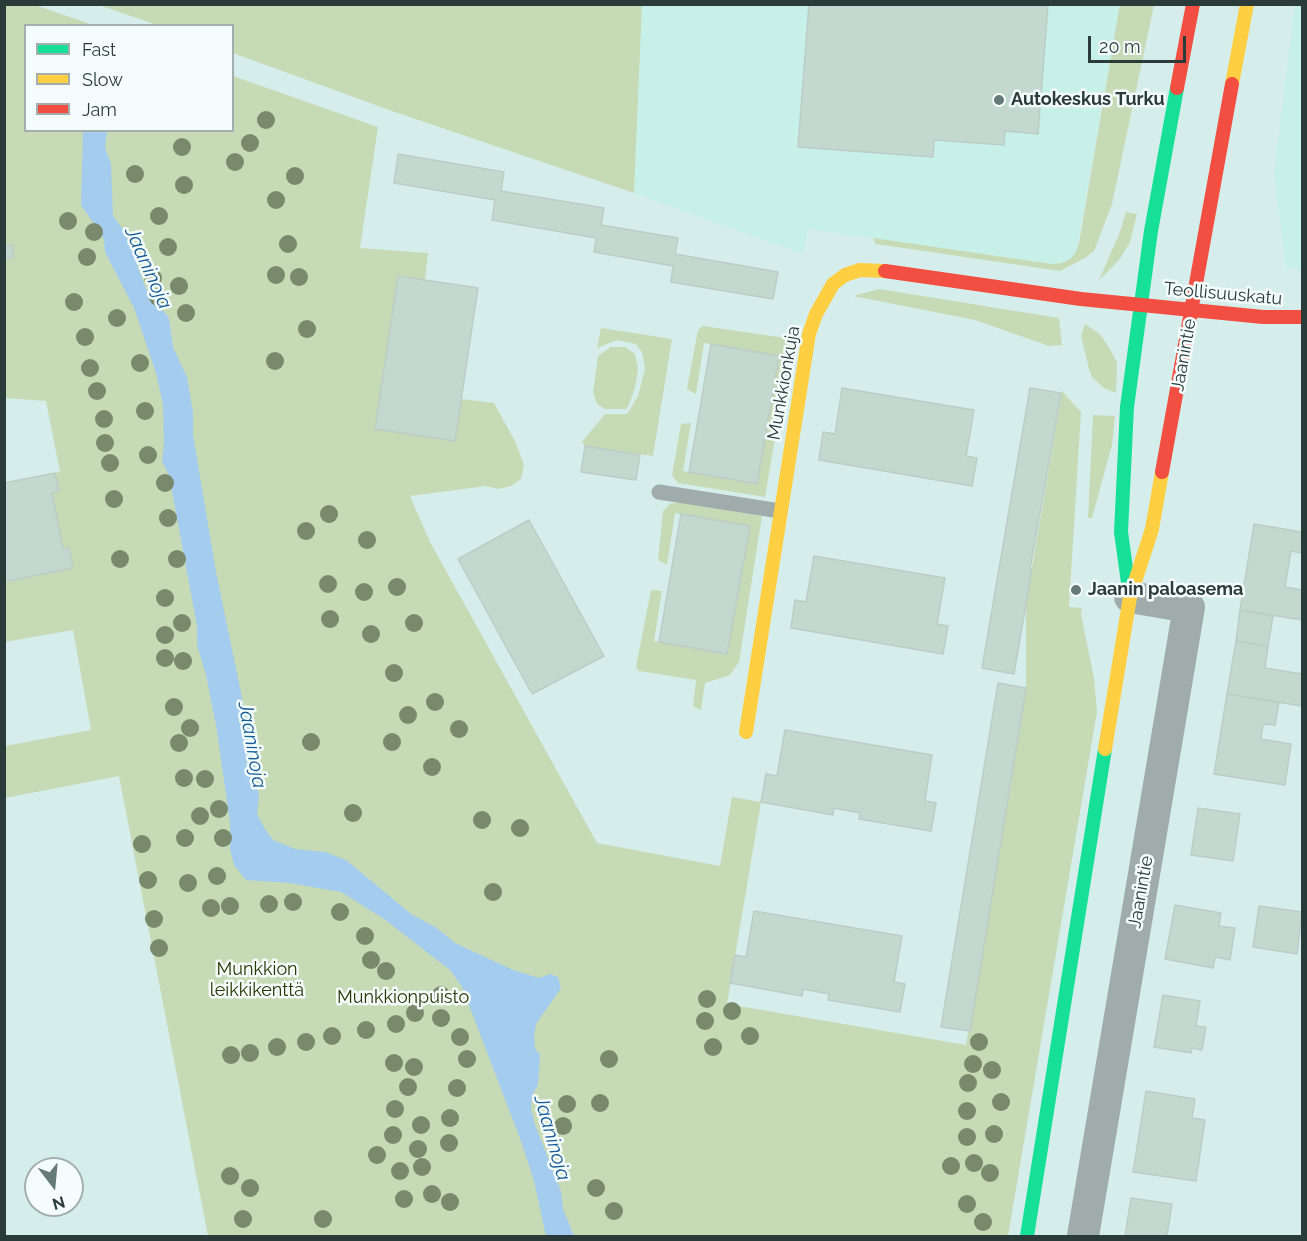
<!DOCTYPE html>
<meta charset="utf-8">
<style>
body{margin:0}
#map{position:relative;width:1307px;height:1241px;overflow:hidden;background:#d6eeeb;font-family:Raleway,sans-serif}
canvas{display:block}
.frame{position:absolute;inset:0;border:6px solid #2a3b39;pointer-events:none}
.legend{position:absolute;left:24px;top:24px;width:210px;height:108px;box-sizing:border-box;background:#f4fdfc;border:2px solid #a3afae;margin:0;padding:8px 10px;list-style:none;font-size:18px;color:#2a3b39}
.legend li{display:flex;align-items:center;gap:12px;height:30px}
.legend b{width:30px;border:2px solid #a3afae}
.north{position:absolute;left:24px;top:1157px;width:60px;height:60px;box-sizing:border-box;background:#f4fdfc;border:2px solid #a3afae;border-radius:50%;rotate:164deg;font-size:16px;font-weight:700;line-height:24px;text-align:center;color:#2a3b39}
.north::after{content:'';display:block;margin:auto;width:21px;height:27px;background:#667a77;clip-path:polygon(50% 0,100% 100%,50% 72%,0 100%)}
.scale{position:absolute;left:1088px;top:36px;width:98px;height:27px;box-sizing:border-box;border:3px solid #2a3b39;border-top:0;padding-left:8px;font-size:18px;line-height:21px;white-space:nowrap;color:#2a3b39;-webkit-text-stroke:4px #f4fdfc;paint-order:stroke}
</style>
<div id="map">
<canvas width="1307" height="1241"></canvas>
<div class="frame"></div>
<ul class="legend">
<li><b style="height:8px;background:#16e098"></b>Fast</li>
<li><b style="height:8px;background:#ffcf43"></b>Slow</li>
<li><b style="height:8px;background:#f24e42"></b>Jam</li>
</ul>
<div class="north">N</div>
<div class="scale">20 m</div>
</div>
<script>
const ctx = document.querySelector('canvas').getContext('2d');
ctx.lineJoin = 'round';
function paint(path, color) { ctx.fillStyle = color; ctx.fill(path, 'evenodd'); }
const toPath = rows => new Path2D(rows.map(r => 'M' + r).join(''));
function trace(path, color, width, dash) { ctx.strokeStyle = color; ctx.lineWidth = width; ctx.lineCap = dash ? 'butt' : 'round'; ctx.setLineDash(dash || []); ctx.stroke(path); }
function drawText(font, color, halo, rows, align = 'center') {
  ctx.font = font + ' Raleway,sans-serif'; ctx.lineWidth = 5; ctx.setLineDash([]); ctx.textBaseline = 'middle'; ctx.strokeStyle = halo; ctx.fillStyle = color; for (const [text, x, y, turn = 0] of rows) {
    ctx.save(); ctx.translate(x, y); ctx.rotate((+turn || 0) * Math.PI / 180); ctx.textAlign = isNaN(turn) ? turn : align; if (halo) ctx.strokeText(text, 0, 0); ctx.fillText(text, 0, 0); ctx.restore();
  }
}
const built = toPath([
 [642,5,1120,5,1076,252,1070,259,1062,263,1052,264,808,229,803,254,634,193],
 [1295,5,1302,5,1302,270,1286,268,1274,174]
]);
const green = toPath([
 [1120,4,1154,5,1112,204,1094,251,1085,258,1060,271,876,244,873,238,1052,264,1062,263,1070,259,1076,252,1079,243],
 [5,5,35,5,93,25,26,26,26,130,232,130,233,76,378,127,360,248,428,253,425,280,398,276,375,429,461,399,494,403,516,443,524,465,521,479,511,486,498,489,486,486,410,496,430,542,597,843,720,866,732,797,761,802,727,1004,966,1045,1026,688,1026,602,1062,391,1081,412,1069,607,1082,608,1081,614,1094,678,1097,712,1008,1236,208,1236,119,776,5,798,5,746,91,730,73,630,5,642,5,582,73,568,69,548,63,549,52,493,55,473,60,472,46,401,5,398],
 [99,5,642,5,634,193,392,111,233,53,232,26,157,25],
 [1126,212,1137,214,1130,242,1120,259,1099,280,1120,232],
 [879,289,1059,318,1062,345,1049,346,975,320,853,296],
 [1085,324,1100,334,1114,356,1117,363,1116,393,1104,388,1092,377,1089,369,1081,336],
 [703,326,792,339,765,497,678,483,672,475,681,424,691,423,683,471,757,483,779,356,704,343,696,394,687,389,698,330],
 [601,328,672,339,653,456,585,446,582,442,605,414,627,414,638,396,645,369,642,352,636,344,617,340,597,348],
 [611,347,625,347,635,354,638,369,635,388,627,409,605,409,597,404,593,392,598,356],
 [1093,415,1115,416,1112,445,1092,518,1088,518],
 [680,502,762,516,739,662,730,675,705,683,701,710,693,706,696,680,639,671,636,667,651,590,662,591,654,641,727,654,750,527,675,513,667,565,658,560,663,511,670,504]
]);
const water = toPath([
 [83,131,107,131,105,148,111,164,113,216,125,232,146,289,169,318,173,347,187,377,193,412,193,435,216,572,246,717,253,731,253,757,256,762,254,773,259,796,257,814,265,829,273,840,295,849,325,852,346,860,411,914,437,928,455,943,513,970,539,978,550,974,558,977,561,988,536,1024,534,1036,535,1048,540,1055,538,1085,532,1095,531,1109,535,1125,561,1191,563,1209,574,1236,546,1236,534,1181,521,1141,462,987,450,970,384,919,341,892,289,883,246,880,234,865,230,849,230,822,216,725,206,675,197,645,197,626,169,475,162,462,164,443,163,405,156,373,134,308,105,252,104,239,81,205]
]);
const building = toPath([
 [809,4,1048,4,1038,134,1005,131,1004,145,934,140,933,157,798,147,809,4],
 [398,154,504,172,501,191,604,208,601,225,678,238,675,254,778,272,773,299,671,282,673,266,594,252,596,238,492,220,495,200,394,183,398,154],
 [12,245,14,257,4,259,4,246,12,245],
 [398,276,478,288,455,441,375,429,398,276],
 [711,344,779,356,757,484,689,472,711,344],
 [842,388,974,410,966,456,977,458,972,486,819,460,823,432,835,434,842,388],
 [1030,388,1061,393,1030,569,1032,569,1014,674,982,668,1030,388],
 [585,446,640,455,636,480,581,472,585,446],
 [55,473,59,491,52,493,63,549,69,548,73,568,4,582,4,483,55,473],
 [681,514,750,526,727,654,659,642,681,514],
 [529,520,604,656,532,694,458,559,529,520],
 [1254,524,1302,532,1302,553,1291,551,1285,587,1302,590,1302,620,1240,610,1254,524],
 [814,556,945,578,937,624,948,626,943,654,791,628,795,600,806,602,814,556],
 [1240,610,1273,616,1268,646,1236,641,1240,610],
 [1236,641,1268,646,1265,668,1302,674,1302,706,1227,694,1236,641],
 [998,683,1026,688,970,1031,941,1027,998,683],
 [1227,694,1279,702,1275,725,1263,724,1261,739,1291,744,1285,785,1214,774,1227,694],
 [785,730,932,755,925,801,936,803,931,831,859,819,860,813,834,808,833,815,761,802,766,774,777,776,785,730],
 [1198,808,1240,814,1233,861,1191,855,1198,808],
 [1175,905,1221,913,1219,926,1235,928,1230,960,1215,957,1213,968,1165,959,1175,905],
 [1259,906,1302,912,1297,954,1253,947,1259,906],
 [754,911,902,936,894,982,905,984,900,1012,828,1000,829,994,803,989,802,996,730,983,735,955,746,957,754,911],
 [1163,995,1200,1001,1196,1026,1206,1027,1202,1050,1192,1048,1191,1053,1154,1047,1163,995],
 [1146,1091,1195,1099,1192,1118,1205,1120,1196,1181,1133,1172,1146,1091],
 [1131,1198,1172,1204,1167,1236,1125,1236,1131,1198]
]);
const lane = toPath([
 [659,492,780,511]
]);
const street = toPath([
 [1083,1236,1189,607,1130,597]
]);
const fast = toPath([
 [1129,590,1121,532,1127,407,1151,231,1177,88],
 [1027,1236,1105,749]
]);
const slow = toPath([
 [1232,84,1247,4],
 [746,732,809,334,816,314,833,284,845,275,860,270,885,271],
 [1105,749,1130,597,1152,529,1162,472]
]);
const jam = toPath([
 [1177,88,1193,4],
 [885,271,1081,299,1263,317,1302,317],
 [1162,472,1232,84]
]);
const trees = [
 [266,120],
 [250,143],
 [182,147],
 [235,162],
 [135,174],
 [295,176],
 [184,185],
 [276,200],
 [159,216],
 [68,221],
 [94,232],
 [288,244],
 [168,247],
 [87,257],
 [276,275],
 [299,277],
 [153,278],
 [179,286],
 [158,297],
 [74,302],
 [186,313],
 [117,318],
 [307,329],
 [85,337],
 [275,361],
 [140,363],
 [90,368],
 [97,391],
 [145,411],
 [104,419],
 [105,443],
 [148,455],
 [110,463],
 [165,483],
 [114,499],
 [329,514],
 [168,518],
 [306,531],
 [367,540],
 [120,559],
 [177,559],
 [328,584],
 [397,587],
 [364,592],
 [165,598],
 [330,619],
 [182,623],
 [414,623],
 [371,634],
 [165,635],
 [165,658],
 [183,661],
 [394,673],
 [435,702],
 [174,707],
 [408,715],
 [190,728],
 [459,729],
 [311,742],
 [392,742],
 [179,743],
 [432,767],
 [184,778],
 [205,779],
 [219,809],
 [353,813],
 [200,816],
 [482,820],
 [520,828],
 [185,838],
 [223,838],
 [142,844],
 [217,876],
 [148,880],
 [188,883],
 [493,892],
 [293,902],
 [269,904],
 [230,906],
 [211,908],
 [340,912],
 [154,919],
 [365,936],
 [159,948],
 [371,960],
 [386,971],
 [441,995],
 [707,999],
 [732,1011],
 [415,1013],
 [441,1018],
 [705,1021],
 [396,1024],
 [366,1030],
 [332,1036],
 [750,1036],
 [460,1037],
 [306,1042],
 [979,1042],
 [277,1047],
 [713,1047],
 [250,1053],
 [231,1055],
 [467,1059],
 [609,1059],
 [394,1063],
 [973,1064],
 [414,1067],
 [992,1070],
 [968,1083],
 [408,1087],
 [457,1088],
 [1001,1102],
 [600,1103],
 [567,1104],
 [395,1109],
 [967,1111],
 [450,1118],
 [421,1125],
 [563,1126],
 [994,1134],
 [393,1135],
 [967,1137],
 [449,1143],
 [418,1149],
 [377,1155],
 [974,1163],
 [951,1166],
 [422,1167],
 [400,1171],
 [990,1173],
 [230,1176],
 [250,1188],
 [596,1188],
 [432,1194],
 [404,1199],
 [450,1202],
 [967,1204],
 [614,1211],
 [243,1219],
 [323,1219],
 [983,1222]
];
const markers = [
 [999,100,6,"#667a77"],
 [1076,590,6,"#667a77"]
];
const poiNames = [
 ["Autokeskus Turku",1011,100],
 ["Jaanin paloasema",1088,590]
];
const streetNames = [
 ["Teollisuuskatu",1223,294,5],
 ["Jaanintie",1184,355,-80],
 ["Munkkionkuja",784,383,-80],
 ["Jaanintie",1141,892,-80]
];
const parkNames = [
 ["Munkkion",257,970],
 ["leikkikenttä",257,991],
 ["Munkkionpuisto",403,998]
];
const waterNames = [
 ["Jaaninoja",148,268,66],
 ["Jaaninoja",252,745,80],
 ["Jaaninoja",552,1138,74]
];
paint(built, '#c7f0e9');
paint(green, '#c7dab6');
paint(water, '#a4ccee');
paint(building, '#c3d9cf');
trace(building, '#bcccc7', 1.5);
trace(lane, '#a0acac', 15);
trace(street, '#a0acac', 32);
trace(fast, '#16e098', 14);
trace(slow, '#ffcf43', 14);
trace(jam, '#f24e42', 14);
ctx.fillStyle = '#79896b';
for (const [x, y] of trees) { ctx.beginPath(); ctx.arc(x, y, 9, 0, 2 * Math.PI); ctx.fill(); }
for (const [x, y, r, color] of markers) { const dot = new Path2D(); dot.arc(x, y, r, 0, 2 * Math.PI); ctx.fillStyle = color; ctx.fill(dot); trace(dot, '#f4fdfc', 2); }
drawText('bold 18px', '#2a3b39', '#f4fdfc', poiNames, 'left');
drawText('18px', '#2a3b39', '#f4fdfc', streetNames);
drawText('18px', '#2d3603', '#f4fdfc', parkNames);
drawText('italic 20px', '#165a96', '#f4fdfc', waterNames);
</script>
